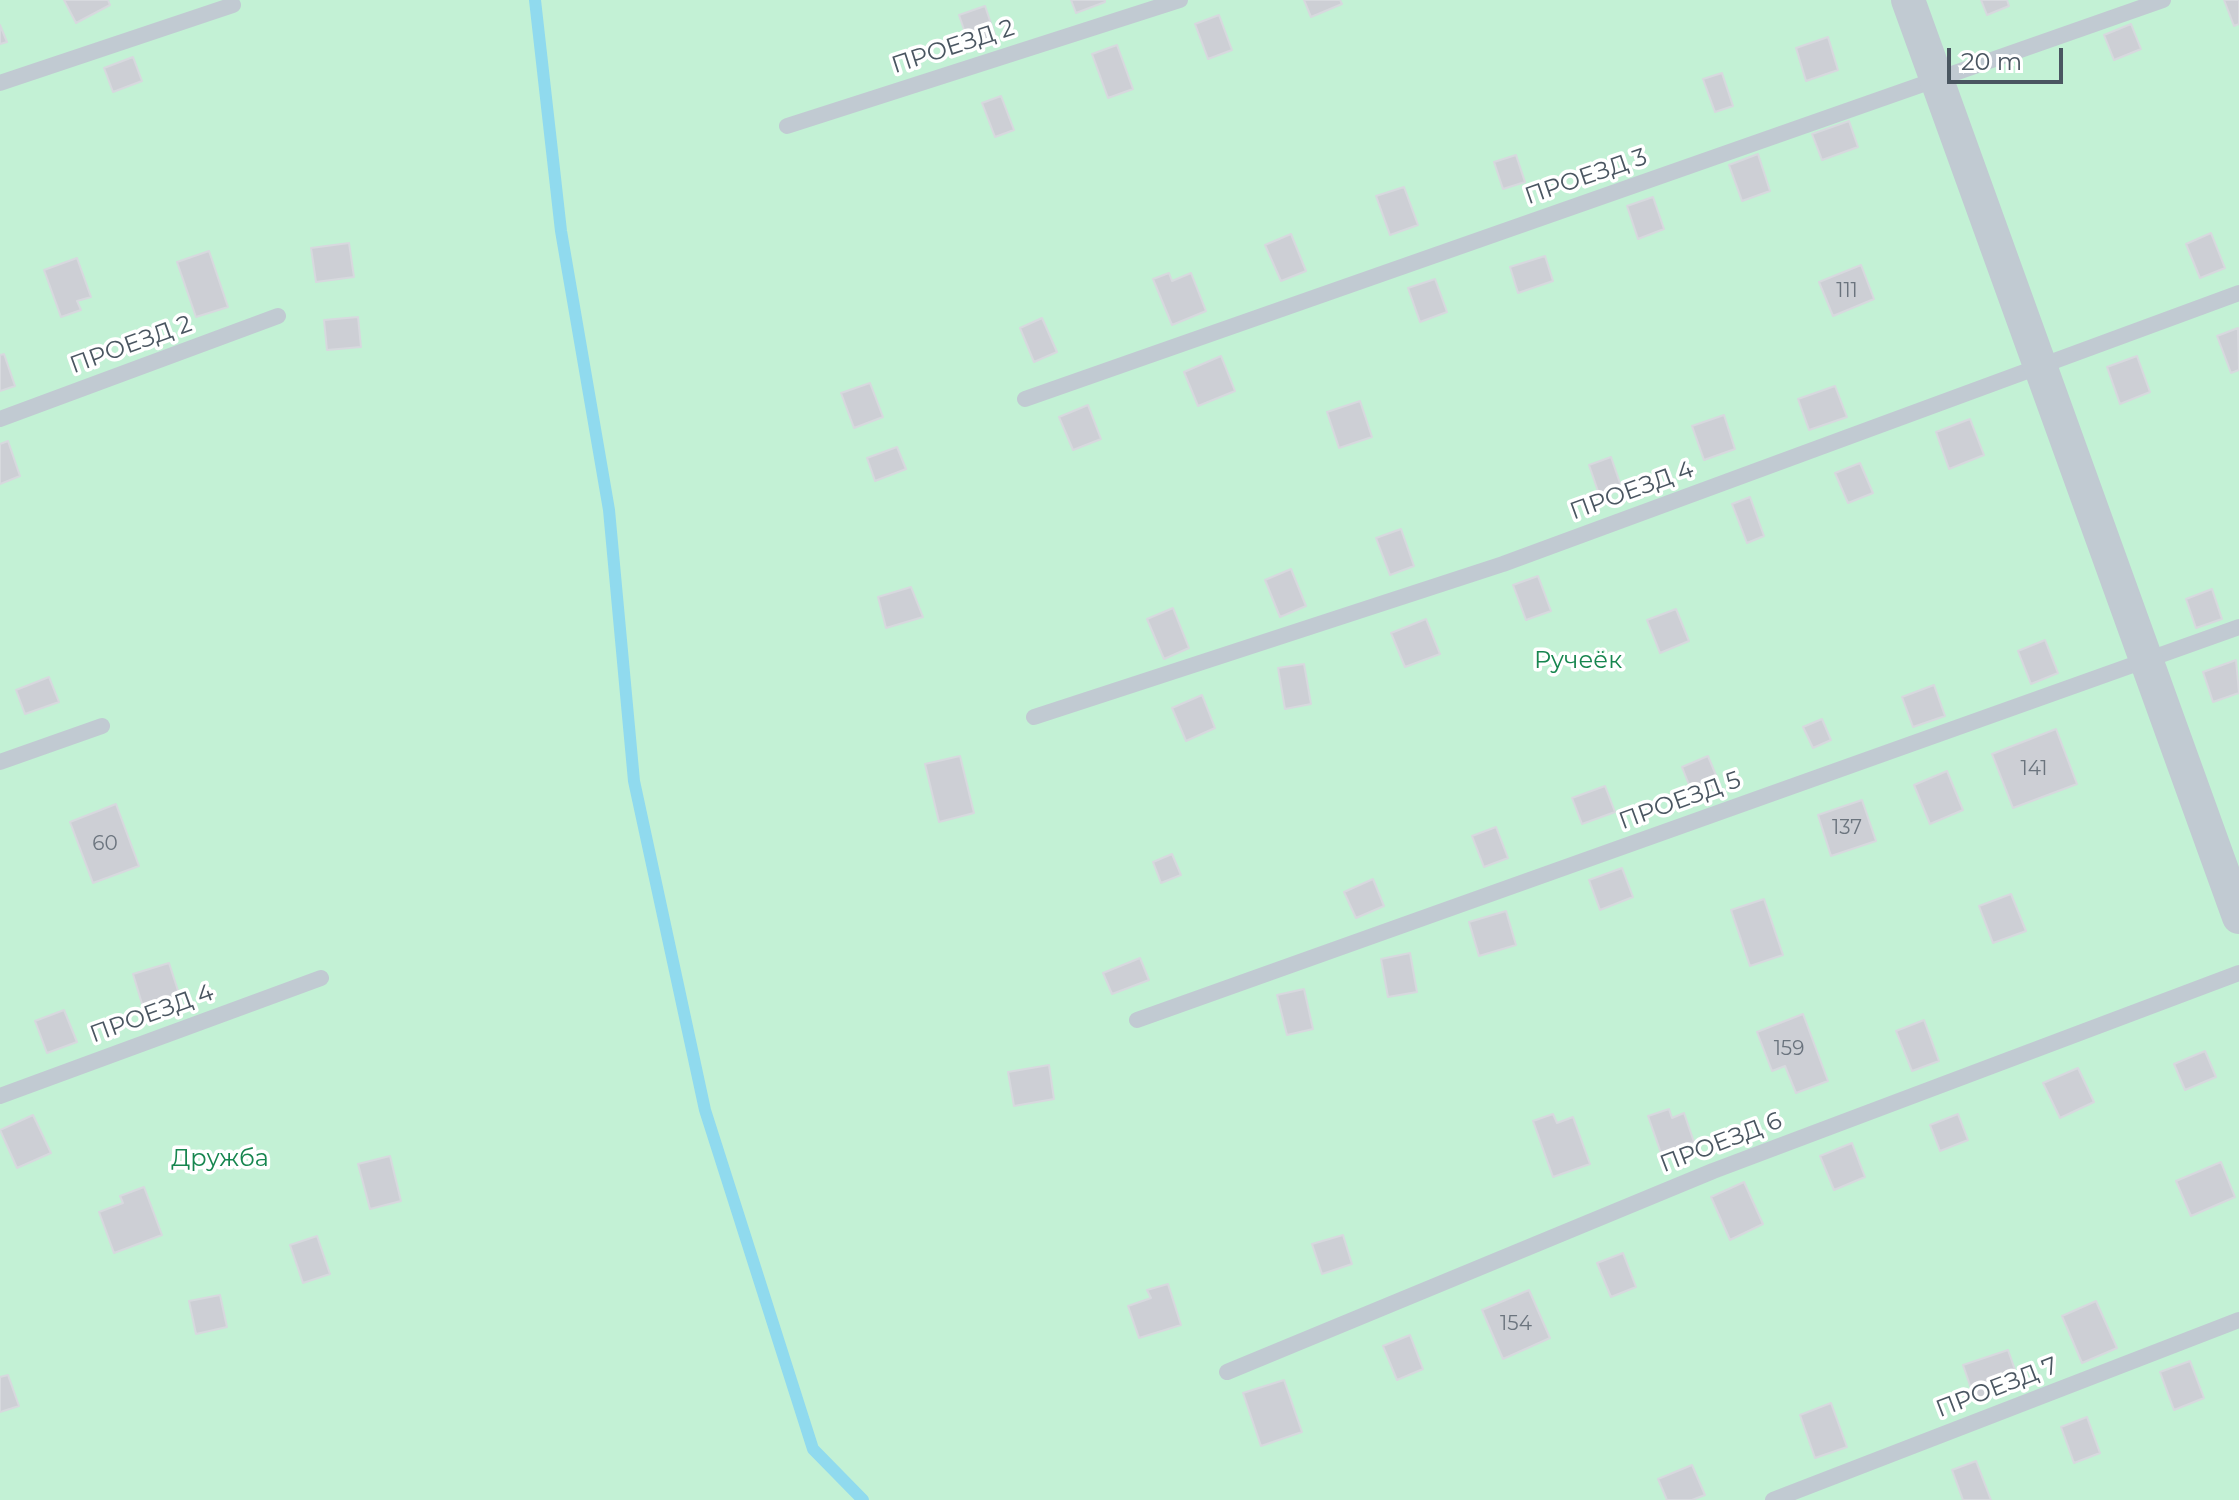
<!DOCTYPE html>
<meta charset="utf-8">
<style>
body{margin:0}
#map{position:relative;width:2239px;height:1500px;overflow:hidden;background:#f5f3f3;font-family:Montserrat,sans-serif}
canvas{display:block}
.scale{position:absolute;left:1947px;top:48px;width:116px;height:36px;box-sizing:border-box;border:4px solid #4a5661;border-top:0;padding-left:10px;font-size:24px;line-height:28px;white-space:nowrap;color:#4a5661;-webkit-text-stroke:6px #fff;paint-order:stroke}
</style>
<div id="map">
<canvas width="2239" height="1500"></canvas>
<div class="scale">20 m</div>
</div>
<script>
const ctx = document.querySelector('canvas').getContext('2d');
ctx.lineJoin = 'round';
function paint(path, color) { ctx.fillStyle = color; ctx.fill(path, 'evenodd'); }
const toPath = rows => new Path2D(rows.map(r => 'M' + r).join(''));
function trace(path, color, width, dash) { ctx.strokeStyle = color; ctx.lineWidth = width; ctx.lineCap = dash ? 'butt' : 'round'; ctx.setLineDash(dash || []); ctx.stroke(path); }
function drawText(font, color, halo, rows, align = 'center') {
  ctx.font = font + ' Montserrat,sans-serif'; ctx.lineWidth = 7; ctx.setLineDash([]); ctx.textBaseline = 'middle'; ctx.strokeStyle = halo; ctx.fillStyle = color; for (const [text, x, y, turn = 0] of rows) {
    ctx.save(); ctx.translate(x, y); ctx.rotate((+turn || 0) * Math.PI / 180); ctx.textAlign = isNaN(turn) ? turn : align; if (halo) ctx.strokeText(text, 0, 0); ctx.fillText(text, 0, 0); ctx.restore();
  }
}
const green = toPath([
 [0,0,2239,0,2239,1500,0,1500]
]);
const stream = toPath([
 [535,0,561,231,609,510,634,781,705,1110,813,1449,863,1500]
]);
const building = toPath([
 [64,0,108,0,110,5,76,23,64,0],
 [1071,0,1105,0,1105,2,1076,13,1071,0],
 [1304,0,1340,0,1342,4,1311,17,1304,0],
 [1981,0,2007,0,2009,6,1987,15,1981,0],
 [2224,0,2239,0,2239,24,2234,26,2224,0],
 [985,6,997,41,971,50,959,15,985,6],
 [1219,15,1232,50,1208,59,1195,24,1219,15],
 [2131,24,2141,49,2114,60,2104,35,2131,24],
 [0,25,7,42,0,44,0,25],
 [1828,37,1838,70,1806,81,1796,48,1828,37],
 [1117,45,1133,89,1108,98,1092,54,1117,45],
 [133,57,142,81,113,92,104,68,133,57],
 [1722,73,1733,106,1715,112,1703,79,1722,73],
 [1001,96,1014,130,995,137,982,103,1001,96],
 [1849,121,1858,147,1822,160,1812,134,1849,121],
 [1758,154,1770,191,1742,201,1729,165,1758,154],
 [1516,155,1525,182,1503,189,1494,162,1516,155],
 [1404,187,1418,225,1390,235,1376,196,1404,187],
 [1653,197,1664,229,1638,239,1627,206,1653,197],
 [2211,233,2225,268,2200,278,2186,244,2211,233],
 [1291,234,1306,271,1281,281,1265,245,1291,234],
 [349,243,354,277,316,282,311,248,349,243],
 [209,251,228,307,196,317,177,262,209,251],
 [1545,256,1553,281,1518,293,1510,267,1545,256],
 [77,258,91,297,77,301,81,310,61,317,44,270,77,258],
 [1861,265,1874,299,1833,316,1819,282,1861,265],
 [1169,273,1172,281,1191,273,1206,311,1172,325,1153,279,1169,273],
 [1435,279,1447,312,1420,322,1408,288,1435,279],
 [358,317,361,347,327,350,324,320,358,317],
 [1042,318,1057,352,1034,362,1020,328,1042,318],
 [2238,328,2239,370,2231,373,2217,336,2238,328],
 [4,354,15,386,0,391,0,355,4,354],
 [1221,356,1235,391,1198,406,1184,372,1221,356],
 [2137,356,2150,392,2120,404,2107,367,2137,356],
 [870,383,883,417,854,428,841,393,870,383],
 [1835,386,1847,417,1809,430,1798,399,1835,386],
 [1360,401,1372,437,1339,448,1327,412,1360,401],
 [1088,405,1101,439,1073,450,1059,417,1088,405],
 [1724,415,1735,449,1704,460,1692,426,1724,415],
 [1970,419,1984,455,1949,469,1936,432,1970,419],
 [8,441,20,476,0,484,0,444,8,441],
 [897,447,906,469,875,481,867,458,897,447],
 [1611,457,1622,489,1600,497,1589,465,1611,457],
 [1860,463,1873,493,1848,503,1835,473,1860,463],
 [1750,497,1764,536,1747,543,1732,504,1750,497],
 [1401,529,1414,566,1390,575,1376,538,1401,529],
 [1291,569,1306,606,1280,617,1265,580,1291,569],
 [1538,576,1551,611,1526,620,1513,585,1538,576],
 [911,587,923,617,886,628,878,597,911,587],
 [2212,589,2222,619,2196,628,2186,599,2212,589],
 [1173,608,1189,648,1164,659,1147,619,1173,608],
 [1676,609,1689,641,1660,653,1647,620,1676,609],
 [1426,619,1440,654,1405,667,1391,633,1426,619],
 [2045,640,2058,673,2031,684,2018,651,2045,640],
 [2236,660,2239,693,2213,702,2203,672,2236,660],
 [1304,664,1311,704,1285,709,1278,668,1304,664],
 [49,677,59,702,25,714,16,690,49,677],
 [1934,685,1945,716,1913,727,1902,697,1934,685],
 [1202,695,1215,728,1186,741,1172,708,1202,695],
 [1822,719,1831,740,1813,748,1803,727,1822,719],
 [2056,729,2077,784,2013,808,1992,754,2056,729],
 [960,756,974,813,939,822,925,764,960,756],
 [1708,756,1720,785,1693,795,1682,767,1708,756],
 [1947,771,1963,810,1930,824,1914,785,1947,771],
 [1605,786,1615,812,1582,824,1572,798,1605,786],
 [1862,800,1876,841,1831,856,1818,815,1862,800],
 [116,804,139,866,93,883,70,822,116,804],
 [1496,827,1508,858,1484,867,1472,836,1496,827],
 [1172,854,1181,875,1161,883,1153,862,1172,854],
 [1622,868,1633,897,1600,910,1589,880,1622,868],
 [1373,879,1384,906,1356,918,1344,892,1373,879],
 [2011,894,2026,931,1993,943,1979,906,2011,894],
 [1764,899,1783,955,1750,966,1731,910,1764,899],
 [1506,911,1516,945,1479,956,1469,922,1506,911],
 [1410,953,1417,992,1388,997,1381,959,1410,953],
 [1140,958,1149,980,1112,994,1103,973,1140,958],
 [169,963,183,1006,146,1017,133,974,169,963],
 [1304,989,1313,1029,1287,1035,1277,995,1304,989],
 [64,1010,77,1042,47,1053,35,1021,64,1010],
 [1803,1014,1828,1081,1796,1093,1785,1066,1772,1071,1757,1032,1803,1014],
 [1924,1020,1939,1061,1912,1071,1896,1031,1924,1020],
 [2205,1051,2216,1077,2185,1090,2174,1064,2205,1051],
 [1049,1065,1054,1099,1014,1106,1008,1072,1049,1065],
 [2078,1068,2094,1102,2060,1118,2043,1083,2078,1068],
 [1669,1109,1672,1118,1684,1113,1694,1142,1661,1153,1648,1116,1669,1109],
 [1553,1114,1557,1123,1573,1117,1590,1164,1553,1177,1533,1121,1553,1114],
 [1958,1114,1968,1140,1940,1151,1930,1125,1958,1114],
 [33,1115,51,1153,17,1168,0,1130,33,1115],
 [1852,1143,1865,1177,1834,1190,1820,1156,1852,1143],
 [390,1156,401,1201,370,1209,358,1164,390,1156],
 [2221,1162,2235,1197,2191,1216,2176,1181,2221,1162],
 [1744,1182,1763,1224,1730,1240,1711,1197,1744,1182],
 [144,1187,162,1235,114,1253,99,1212,123,1203,120,1196,144,1187],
 [1343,1235,1352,1264,1322,1274,1312,1244,1343,1235],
 [317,1236,330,1274,303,1283,290,1245,317,1236],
 [1623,1253,1636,1287,1611,1297,1597,1263,1623,1253],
 [1168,1284,1181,1325,1139,1338,1128,1306,1151,1298,1147,1290,1168,1284],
 [1529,1290,1550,1338,1503,1359,1482,1310,1529,1290],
 [220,1295,227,1327,196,1334,189,1301,220,1295],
 [2096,1301,2117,1348,2082,1363,2062,1316,2096,1301],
 [1410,1335,1423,1369,1397,1380,1383,1346,1410,1335],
 [2008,1350,2020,1384,1975,1400,1963,1365,2008,1350],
 [2190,1361,2204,1398,2174,1410,2160,1372,2190,1361],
 [8,1375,19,1406,0,1412,0,1377,8,1375],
 [1284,1380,1302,1432,1261,1446,1243,1393,1284,1380],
 [1831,1403,1847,1447,1815,1458,1800,1415,1831,1403],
 [2087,1417,2100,1453,2074,1463,2061,1427,2087,1417],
 [1976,1461,1991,1500,1963,1500,1952,1470,1976,1461],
 [1692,1465,1705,1495,1692,1500,1667,1500,1658,1479,1692,1465]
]);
const service = toPath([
 [0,83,233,5],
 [787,126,1180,0],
 [1025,399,2163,0],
 [0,419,278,316],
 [1034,717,1503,564,2239,293],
 [0,762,102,726],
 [1137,1020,2239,627],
 [0,1096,321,978],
 [1227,1372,1713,1171,2239,973],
 [1773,1500,2239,1320]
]);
const minor = toPath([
 [1908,0,2239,917]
]);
const numberNames = [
 ["111",1847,291],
 ["141",2034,769],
 ["137",1847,828],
 ["60",105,844],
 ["159",1789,1049],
 ["154",1516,1324]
];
const streetNames = [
 ["ПРОЕЗД 2",953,47,-18],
 ["ПРОЕЗД 3",1586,177,-19],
 ["ПРОЕЗД 2",131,345,-20],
 ["ПРОЕЗД 4",1632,491,-20],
 ["ПРОЕЗД 5",1680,801,-20],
 ["ПРОЕЗД 4",152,1014,-20],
 ["ПРОЕЗД 6",1721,1143,-21],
 ["ПРОЕЗД 7",1997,1388,-21]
];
const parkNames = [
 ["Ручеёк",1578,661],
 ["Дружба",220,1159]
];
paint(green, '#c3f1d5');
trace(stream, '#90daee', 12);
paint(building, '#cdcfd5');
trace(building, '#d7d9de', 2);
trace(service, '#c1cad2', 16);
trace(minor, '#c1cad2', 34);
drawText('20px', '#6b747e', null, numberNames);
drawText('24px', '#4a5661', '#fff', streetNames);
drawText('24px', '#17864f', '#fff', parkNames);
</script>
